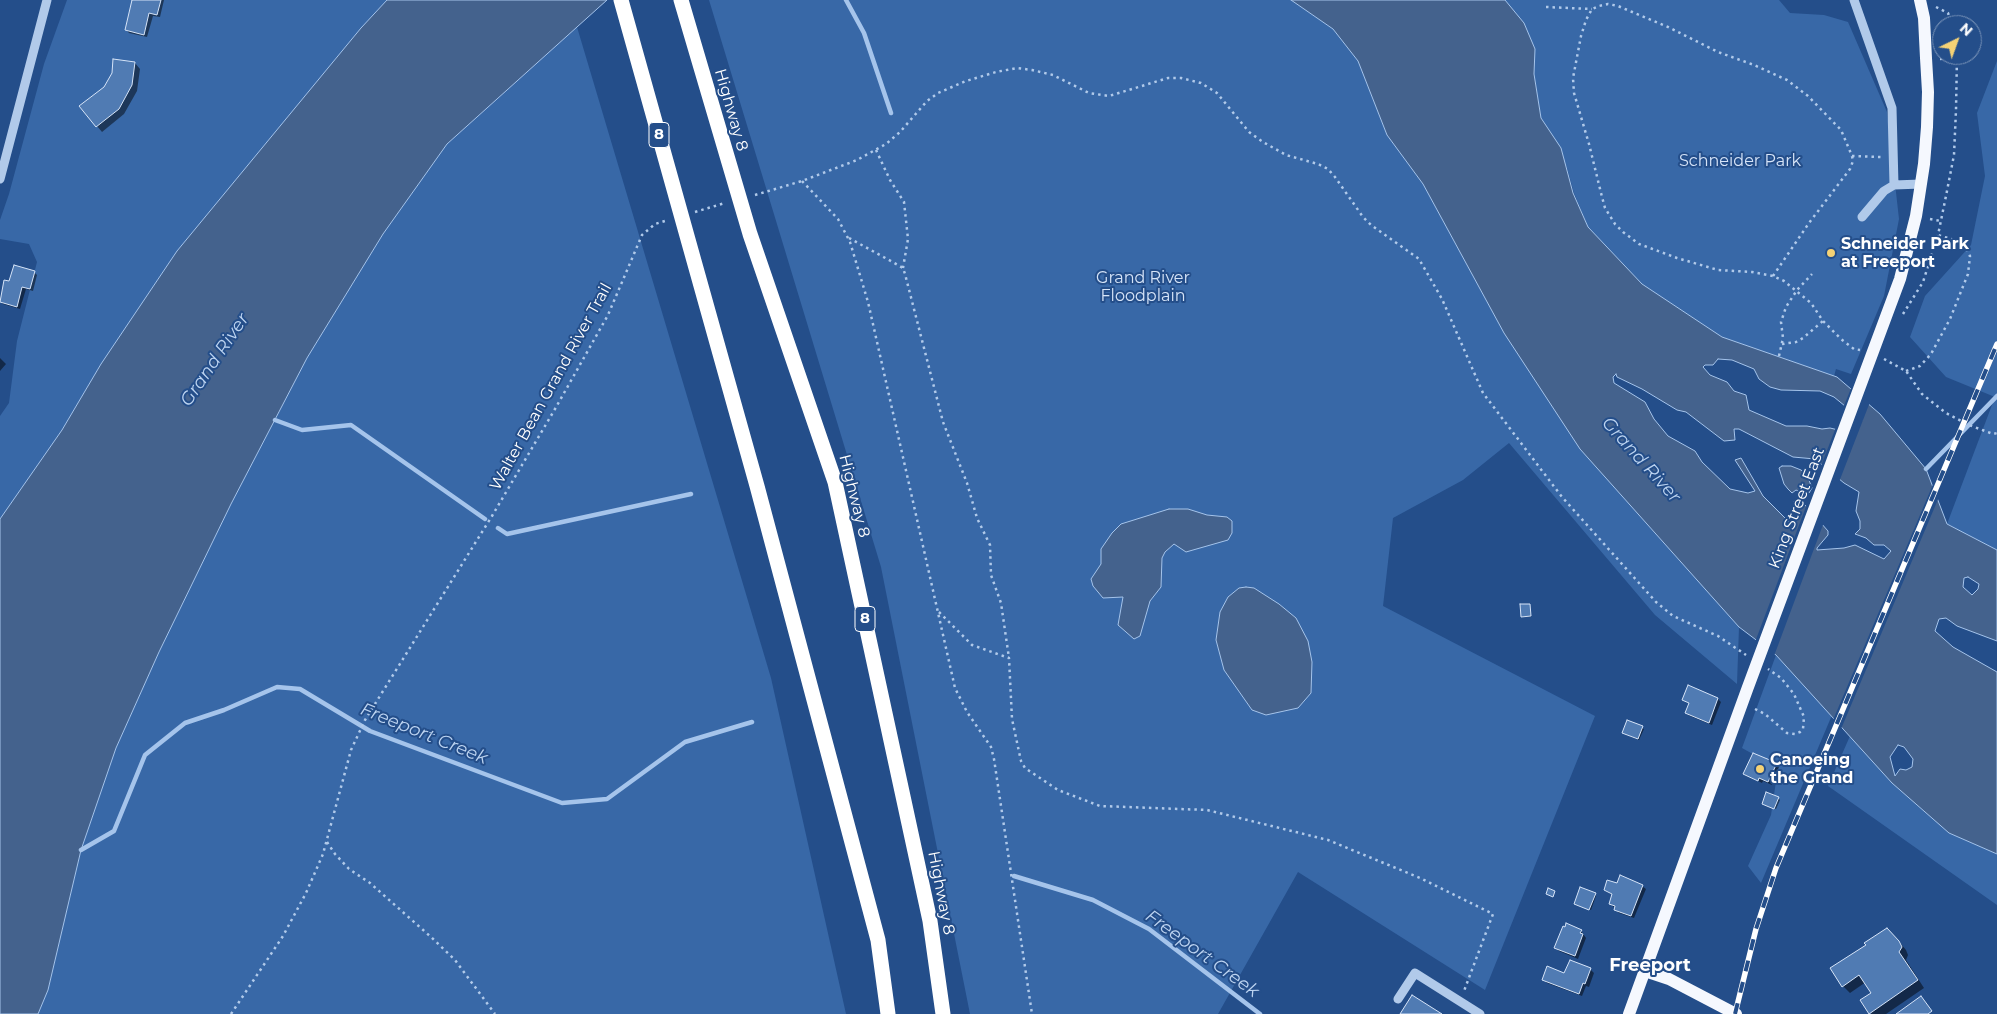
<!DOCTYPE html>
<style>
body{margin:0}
#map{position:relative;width:1997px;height:1014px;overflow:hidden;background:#244e8a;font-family:Montserrat,sans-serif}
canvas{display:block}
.north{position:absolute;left:1932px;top:15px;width:50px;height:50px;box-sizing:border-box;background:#244e8a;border:1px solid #7c95b9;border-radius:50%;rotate:42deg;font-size:14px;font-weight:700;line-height:20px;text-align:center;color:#fff}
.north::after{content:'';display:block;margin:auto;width:18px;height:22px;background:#f5d275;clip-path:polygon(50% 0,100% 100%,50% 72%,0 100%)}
</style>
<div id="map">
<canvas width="1997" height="1014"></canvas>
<div class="north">N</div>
</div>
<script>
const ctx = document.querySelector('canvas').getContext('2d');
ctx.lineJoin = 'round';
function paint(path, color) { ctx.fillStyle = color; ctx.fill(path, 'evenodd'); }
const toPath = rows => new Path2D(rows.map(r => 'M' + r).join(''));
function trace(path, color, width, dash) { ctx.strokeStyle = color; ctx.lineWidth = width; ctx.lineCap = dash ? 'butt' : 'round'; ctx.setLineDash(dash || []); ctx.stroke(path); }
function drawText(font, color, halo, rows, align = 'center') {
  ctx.font = font + ' Montserrat,sans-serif'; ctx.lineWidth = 4; ctx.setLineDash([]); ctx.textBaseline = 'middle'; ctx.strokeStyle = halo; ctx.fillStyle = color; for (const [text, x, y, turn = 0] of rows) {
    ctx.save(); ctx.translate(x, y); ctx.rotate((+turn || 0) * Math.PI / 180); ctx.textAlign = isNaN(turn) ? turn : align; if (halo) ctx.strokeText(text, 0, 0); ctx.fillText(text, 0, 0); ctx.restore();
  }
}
const green = toPath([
 [67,0,387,0,361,28,177,251,101,364,62,430,0,519,0,416,9,403,17,341,37,262,29,244,0,239,0,220,9,194,44,64],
 [709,0,1291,0,1333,29,1358,61,1387,135,1423,184,1504,333,1622,496,1739,627,1737,684,1655,615,1509,443,1463,480,1393,518,1383,606,1595,716,1485,990,1298,872,1218,1014,970,1014,881,567],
 [1216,640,1252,710,1224,670],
 [1505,0,1779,0,1790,13,1824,15,1848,22,1887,112,1899,219,1884,296,1851,374,1836,369,1834,376,1722,337,1642,284,1588,227,1574,193,1567,168,1553,136,1541,118,1534,74,1535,49],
 [577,27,771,678,846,1014,38,1014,48,990,81,850,116,748,159,652,231,504,307,358,383,234,447,144],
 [1997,61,1997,550,1947,524,1995,397,1946,377,1910,337,1925,296,1971,245,1985,176,1977,113],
 [1776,655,1832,715,1761,883,1748,866,1771,815,1778,768,1742,748],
 [1850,736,1949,833,1997,854,1997,905,1828,786]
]);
const water = toPath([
 [387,0,607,0,447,144,383,234,307,358,231,504,159,652,116,748,81,850,48,990,38,1014,0,1014,0,519,62,430,101,364,177,251,361,28,387,0],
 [1291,0,1505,0,1524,23,1535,49,1534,74,1541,118,1561,148,1573,193,1588,227,1642,284,1722,337,1837,377,1880,414,1926,469,1947,524,1997,550,1997,641,1957,626,1946,618,1939,619,1935,631,1953,647,1997,672,1997,854,1949,833,1892,783,1776,655,1739,627,1580,449,1504,333,1423,184,1387,135,1358,61,1333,29,1291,0],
 [1718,359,1732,360,1754,369,1759,379,1770,387,1781,390,1820,391,1834,397,1862,420,1855,434,1830,428,1822,429,1807,426,1786,426,1749,410,1746,395,1734,391,1727,382,1710,375,1703,367,1705,365,1713,365,1718,359],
 [1616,374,1617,377,1642,389,1677,410,1686,412,1724,441,1735,440,1734,429,1739,429,1793,457,1815,459,1844,483,1859,492,1856,511,1860,521,1860,529,1855,534,1866,538,1874,545,1884,545,1891,551,1884,559,1855,545,1844,548,1817,550,1817,548,1828,535,1828,531,1805,505,1801,502,1794,501,1793,509,1797,515,1797,521,1792,524,1789,522,1763,496,1741,458,1735,460,1755,491,1748,493,1730,489,1702,462,1695,451,1668,436,1654,419,1645,402,1614,383,1613,377,1616,374],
 [1968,577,1979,584,1978,589,1972,595,1963,587,1964,578,1968,577],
 [1898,745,1904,747,1913,759,1912,767,1906,770,1900,769,1895,776,1890,757,1898,745],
 [1782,466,1791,466,1801,470,1807,475,1812,488,1809,493,1805,494,1796,490,1792,493,1788,489,1784,484,1779,468,1782,466],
 [1169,509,1188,509,1207,515,1227,517,1232,521,1232,533,1228,540,1186,552,1174,544,1165,552,1162,558,1161,587,1150,601,1140,636,1134,639,1118,625,1123,597,1103,598,1093,586,1091,579,1101,564,1101,549,1112,533,1121,524,1169,509],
 [1246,587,1254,588,1279,604,1296,618,1308,641,1312,662,1311,693,1298,708,1266,715,1252,710,1224,670,1216,640,1220,612,1228,597,1239,588,1246,587]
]);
const pier = toPath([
 [1852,386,1870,402,1839,482,1821,466,1836,427,1854,431,1859,421,1843,408],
 [1934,482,1939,497,1841,729,1833,720],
 [1807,504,1824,522,1774,656,1755,642]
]);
const shadow = toPath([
 [135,0,164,0,160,17,153,16,147,37,129,33,126,29],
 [135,63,140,69,137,91,124,114,102,132,97,126,105,88],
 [34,272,37,275,33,291,26,289,20,309,3,304,0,301,5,281,10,283],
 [0,358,6,364,0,371],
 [1530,605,1531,617,1523,617,1522,616],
 [1718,699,1721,702,1712,725,1690,716,1686,713,1690,704,1684,700],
 [1628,721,1644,729,1639,740,1625,734],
 [1776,764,1779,767,1772,785,1763,781,1762,783,1745,774],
 [1778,798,1780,800,1776,809,1763,804],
 [1617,885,1642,886,1646,889,1634,918,1619,913,1610,903,1613,895,1605,890],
 [1595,894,1596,896,1591,910,1576,905],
 [1581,931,1586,938,1578,959,1559,951,1556,948],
 [1895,937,1906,950,1908,955,1906,960,1924,988,1886,1014,1871,1014,1873,993,1866,982,1850,993,1843,986,1868,945],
 [1570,962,1591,970,1594,973,1589,987,1586,986,1582,996,1547,983,1544,980,1565,975]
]);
const stream = toPath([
 [846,0,864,33,891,113],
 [275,420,302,430,351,425,485,519],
 [1926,469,1997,396],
 [498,528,507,534,691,494],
 [81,850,114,831,145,755,185,723,224,710,277,687,300,689,370,731,562,803,607,799,685,742,752,722],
 [1014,876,1093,900,1149,929,1260,1014]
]);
const building = toPath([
 [132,0,161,0,157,15,149,13,144,35,125,30,132,0],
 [113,59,135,62,132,85,119,109,96,127,79,106,104,87,112,73,113,59],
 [14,265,35,271,30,289,22,287,17,307,0,302,4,280,9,281,14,265],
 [1520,604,1530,604,1531,616,1521,617,1520,604],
 [1688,685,1718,698,1709,723,1685,713,1689,703,1682,700,1688,685],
 [1627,720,1643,726,1638,739,1622,733,1627,720],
 [1753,753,1777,763,1768,782,1759,778,1758,781,1743,774,1753,753],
 [1766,792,1779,797,1774,809,1762,804,1766,792],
 [1620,875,1643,885,1631,916,1614,910,1615,906,1609,904,1612,894,1604,890,1607,880,1617,883,1620,875],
 [1580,887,1596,893,1589,910,1574,904,1580,887],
 [1548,888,1555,891,1553,897,1546,894,1548,888],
 [1566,923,1582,930,1580,933,1583,934,1575,956,1554,948,1563,926,1565,927,1566,923],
 [1887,928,1899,941,1902,947,1899,952,1918,980,1869,1014,1860,1000,1871,993,1859,975,1842,987,1830,968,1866,945,1864,943,1887,928],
 [1570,960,1591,968,1585,984,1583,983,1579,994,1542,980,1547,966,1564,973,1570,960],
 [1412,995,1442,1014,1400,1014,1412,995],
 [1921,996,1932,1011,1928,1014,1896,1014,1921,996]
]);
const path = toPath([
 [1546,7,1592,9],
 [1936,7,1948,13,1952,25],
 [1940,59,1957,58],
 [876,150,890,180,904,202,908,239,903,268],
 [1852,156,1881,157],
 [802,181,838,219,850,242,868,302,955,688,967,712,991,747,994,759,1032,1014],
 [755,195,802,181,857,160,886,144,900,132,927,101,938,93,966,81,996,72,1017,68,1032,70,1053,75,1089,93,1109,96,1168,78,1181,78,1201,83,1217,93,1249,132,1263,142,1286,155,1318,164,1328,169,1335,177,1363,217,1371,225,1419,259,1442,299,1483,393,1562,497,1656,602,1673,616,1718,636,1746,655],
 [695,212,725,203],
 [1930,219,1941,221],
 [849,238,898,265,903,268,905,274,943,422,967,483,977,518,990,545,991,575,1001,603,1009,658],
 [1773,276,1809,223,1850,169,1853,161,1852,156,1841,130,1808,96,1787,80,1754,65,1718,52,1668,27,1618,6,1608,4,1599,6,1592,9,1586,20,1581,36,1573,78,1574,93,1589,144,1602,197,1605,208,1615,224,1623,232,1639,244,1677,258,1718,270,1752,272,1773,276,1784,281,1811,303,1823,321,1841,339,1854,349,1860,350],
 [1903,314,1923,282,1938,235,1946,196,1954,155,1956,110,1957,55],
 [1782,344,1796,342,1803,338,1823,321],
 [1779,356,1783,338,1781,322,1786,307,1797,290,1812,274],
 [1884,359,1906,371,1922,394,1946,413,1969,425,1993,434,1997,433],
 [1906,371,1920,366,1931,354,1950,319,1968,274,1970,256,1965,245,1961,242,1938,235],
 [939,612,972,645,1009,658,1012,719,1021,761,1025,768,1058,790,1100,806,1207,810,1328,840,1420,878,1493,914,1464,991],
 [1755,709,1765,714,1787,733,1795,734,1800,732,1803,729,1804,717,1794,694,1781,678,1768,669],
 [327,842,335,854,349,869,370,883,431,937,455,960,495,1014],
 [231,1014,283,936,306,893,323,854,351,750,365,720,492,516,555,409,608,315,642,235,655,224,668,220]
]);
const minor = toPath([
 [1854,0,1892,108,1894,185],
 [0,179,47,0],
 [1862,217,1884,191,1894,185,1921,184],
 [1398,999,1415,973,1480,1014]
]);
const major = toPath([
 [1645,971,1669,979,1736,1014],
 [1629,1014,1748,687,1900,279,1916,216,1924,164,1927,127,1928,92,1926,58,1924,18,1920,0]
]);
const highway = toPath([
 [621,0,757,486,878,940,888,1014],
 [681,0,750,234,835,482,930,921,943,1014]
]);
const rail = toPath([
 [1735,1014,1756,929,1776,868,1997,344]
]);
const markers = [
 [1831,253,5,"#f5d275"],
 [1760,769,5,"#f5d275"]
];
const shields = [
 [659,135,20],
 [865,619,20]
];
const shieldNames = [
 ["8",659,135],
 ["8",865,619]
];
const streetNames = [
 ["Highway 8",731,110,74],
 ["Walter Bean Grand River Trail",551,387,-61],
 ["Highway 8",854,496,76],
 ["King Street East",1797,508,-69],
 ["Highway 8",941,893,79]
];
const parkNames = [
 ["Schneider Park",1740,161],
 ["Grand River",1143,278],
 ["Floodplain",1143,296]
];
const poiNames = [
 ["Schneider Park",1841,244],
 ["at Freeport",1841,262],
 ["Canoeing",1770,760],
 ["the Grand",1770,778]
];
const waterNames = [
 ["Grand River",215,360,-56],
 ["Grand River",1641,460,48],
 ["Freeport Creek",424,734,22],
 ["Freeport Creek",1202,954,36]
];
const neighbourhoodNames = [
 ["Freeport",1650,966]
];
paint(green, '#3868a7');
paint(water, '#44628d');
trace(water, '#a5c4eb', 1);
paint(pier, '#244e8a');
paint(shadow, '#0007');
trace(stream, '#a5c4eb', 4.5);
paint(building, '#507bb3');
trace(building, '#d6e4f8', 1);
trace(path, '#b1caea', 2.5, [2.5, 4]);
trace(minor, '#b1caea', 9);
trace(major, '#f5f8fe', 12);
trace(highway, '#fff', 15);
trace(rail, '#fff', 5.5);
trace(rail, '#244e8a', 4, [11]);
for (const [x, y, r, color] of markers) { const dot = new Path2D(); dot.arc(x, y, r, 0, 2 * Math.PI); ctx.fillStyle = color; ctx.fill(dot); trace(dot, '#244e8a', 2); }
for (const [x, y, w] of shields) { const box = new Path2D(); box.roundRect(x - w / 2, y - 12.5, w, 25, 4); ctx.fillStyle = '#244e8a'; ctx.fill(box); trace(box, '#fff', 1); }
drawText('bold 15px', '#fff', null, shieldNames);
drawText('16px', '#fff', '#244e8a', streetNames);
drawText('16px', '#d6e4f8', '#244e8a', parkNames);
drawText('bold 16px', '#fff', '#244e8a', poiNames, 'left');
drawText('italic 18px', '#bdd4f1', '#244e8a', waterNames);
drawText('bold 18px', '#fff', '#244e8a', neighbourhoodNames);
</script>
